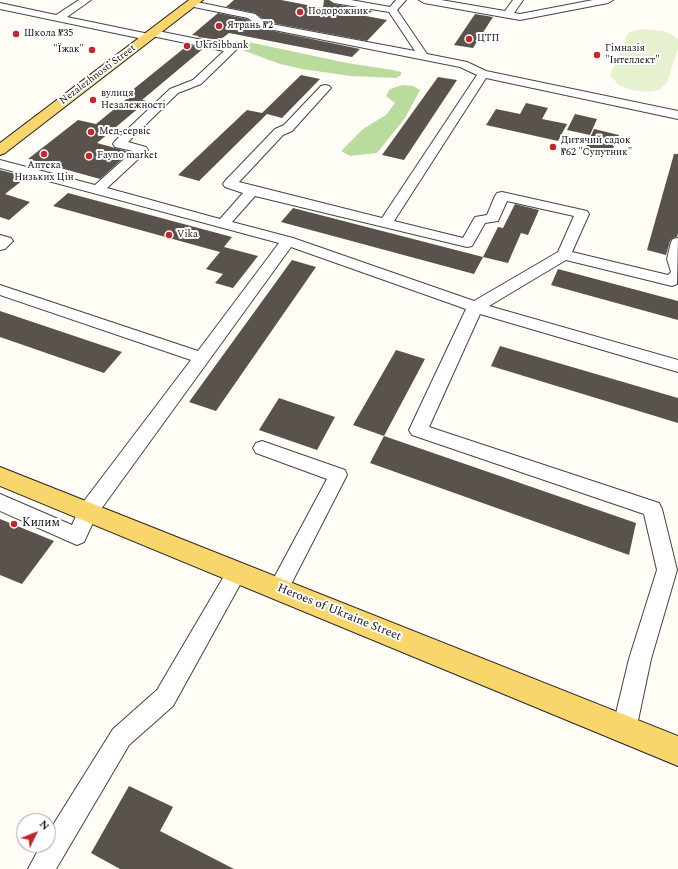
<!DOCTYPE html>
<meta charset="utf-8">
<style>
body{margin:0}
#map{position:relative;width:678px;height:869px;overflow:hidden;background:#fffdf5;font-family:Spectral,serif}
canvas{display:block}
.north{position:absolute;left:16px;top:813px;width:40px;height:40px;box-sizing:border-box;background:#fff;border:1px solid #a0a0a0;border-radius:50%;rotate:47deg;font-size:11px;font-weight:700;line-height:16px;text-align:center;color:#111}
.north::after{content:'';display:block;margin:auto;width:14px;height:18px;background:#c4262e;clip-path:polygon(50% 0,100% 100%,50% 72%,0 100%)}
</style>
<div id="map">
<canvas width="678" height="869"></canvas>
<div class="north">N</div>
</div>
<script>
const ctx = document.querySelector('canvas').getContext('2d');
ctx.lineJoin = 'round';
function paint(path, color) { ctx.fillStyle = color; ctx.fill(path, 'evenodd'); }
const toPath = rows => new Path2D(rows.map(r => 'M' + r).join(''));
function trace(path, color, width, dash) { ctx.strokeStyle = color; ctx.lineWidth = width; ctx.lineCap = dash ? 'butt' : 'round'; ctx.setLineDash(dash || []); ctx.stroke(path); }
function drawText(font, color, halo, rows, align = 'center') {
  ctx.font = font + ' Spectral,serif'; ctx.lineWidth = 4; ctx.setLineDash([]); ctx.textBaseline = 'middle'; ctx.strokeStyle = halo; ctx.fillStyle = color; for (const [text, x, y, turn = 0] of rows) {
    ctx.save(); ctx.translate(x, y); ctx.rotate((+turn || 0) * Math.PI / 180); ctx.textAlign = isNaN(turn) ? turn : align; if (halo) ctx.strokeText(text, 0, 0); ctx.fillText(text, 0, 0); ctx.restore();
  }
}
const forest = toPath([
 [236,41,244,41,347,63,393,70,401,72,401,75,396,78,350,76,302,69,280,64,232,46,232,43],
 [402,85,413,86,420,90,405,118,377,153,350,156,341,151,363,129,386,115,395,103,386,96,390,89]
]);
const pitch = toPath([
 [641,29,663,31,671,34,678,39,678,49,667,83,659,90,646,92,632,90,620,86,611,77,611,73,627,35,630,32]
]);
const building = toPath([
 [234,0,281,0,323,8,324,0,328,0,334,4,372,11,366,16,387,20,367,41,267,22,255,13,226,7],
 [218,13,247,19,259,28,360,49,352,57,229,33,220,40,197,37,199,36,192,35],
 [475,14,493,17,473,48,454,45],
 [188,45,204,48,142,100,125,96],
 [301,75,320,79,282,118,267,114,199,181,178,175,247,110,262,113],
 [438,77,457,80,404,160,382,155],
 [129,97,147,101,97,143,130,152,100,179,28,159,78,120,96,124],
 [526,103,548,108,542,119,567,124,558,141,486,125,496,109,520,114],
 [575,114,597,119,590,135,567,130],
 [594,129,619,135,611,153,586,147],
 [674,154,678,154,678,233,677,237,673,238,670,241,666,255,647,250],
 [0,170,27,177,5,194,30,202,9,220,0,217],
 [68,193,232,237,224,247,258,256,233,288,215,283,223,274,206,269,220,252,53,206],
 [515,204,539,210,528,235,521,233,508,263,483,257,498,227,503,228],
 [293,208,483,257,474,274,281,222],
 [292,260,316,267,216,411,189,402],
 [558,269,678,301,678,320,551,285],
 [0,311,122,352,104,373,0,337],
 [500,346,678,398,678,423,491,366],
 [396,350,425,359,384,436,353,425],
 [279,398,335,417,317,450,259,430],
 [384,436,636,523,629,555,370,463],
 [0,519,54,541,22,584,0,575],
 [129,786,173,807,160,831,234,869,120,869,91,853]
]);
const minor = toPath([
 [79,0,91,0,67,17,149,34,149,31,153,30,232,46,237,49,201,84,178,93,128,142,146,147,148,150,107,188,220,219,243,193,225,187,223,184,225,181,275,129,284,125,321,86,325,85,329,86,331,88,329,90,292,131,283,135,239,182,382,218,477,75,460,67,259,27,248,18,189,6,187,4,192,1,255,14,266,23,415,51,389,12,334,3,329,0,351,0,390,7,396,0,406,0,397,10,427,54,467,62,486,71,678,111,678,119,486,78,394,221,463,238,475,217,487,215,495,196,497,193,502,192,587,211,589,214,572,252,668,275,671,272,667,259,671,242,673,239,678,238,677,284,672,286,566,260,489,306,678,360,678,372,480,314,429,427,659,503,662,509,677,570,651,659,636,730,632,738,624,742,616,738,612,730,629,659,657,570,644,514,412,435,409,430,466,309,291,247,96,516,84,542,77,545,70,542,0,511,0,494,72,525,81,505,191,360,0,295,0,285,198,351,279,243,0,168,0,160,95,185,133,151,115,147,113,144,115,141,170,89,193,80,224,51,152,36,152,39,148,40,0,9,0,3,56,15,79,0],
 [255,196,467,247,472,246,485,223,498,221,507,201,574,216,558,252,474,301,293,238,232,222,255,196],
 [419,0,441,0,505,11,513,0,523,0,514,13,520,14,593,0,613,0,608,3,520,20,424,3,419,0],
 [0,235,11,238,13,241,5,249,0,250,0,235],
 [262,441,345,470,347,475,285,596,278,598,271,596,268,589,327,479,256,453,253,448,256,443,262,441],
 [237,563,244,566,247,572,173,706,129,745,56,869,28,869,41,845,48,845,48,833,113,729,157,690,230,566,237,563]
]);
const major = toPath([
 [189,0,203,0,5,153,0,155,0,143,189,0],
 [0,467,678,736,678,766,0,486,0,467]
]);
const markers = [
 [300,12,4,"#c4262e"],
 [219,26,4,"#c4262e"],
 [16,34,4,"#c4262e"],
 [469,39,4,"#c4262e"],
 [187,46,4,"#c4262e"],
 [92,50,4,"#c4262e"],
 [597,55,4,"#c4262e"],
 [93,100,4,"#c4262e"],
 [91,132,4,"#c4262e"],
 [553,147,4,"#c4262e"],
 [44,154,4,"#c4262e"],
 [89,156,4,"#c4262e"],
 [169,235,4,"#c4262e"],
 [14,524,4,"#c4262e"]
];
const farPoinames = [
 ["Подорожник",308,12],
 ["Ятрань №2",227,26],
 ["Школа №35",24,34],
 ["ЦТП",477,39],
 ["UkrSibbank",195,46],
 ["Гімназія",605,49],
 ["\"Інтеллект\"",605,61],
 ["\"Їжак\"",84,50,"right"],
 ["вулиця",101,94],
 ["Незалежності",101,106],
 ["Мед-сервіс",99,132],
 ["Дитячий садок",561,141],
 ["№62 \"Супутник\"",561,153],
 ["Fayno market",97,156],
 ["Аптека",44,166,"center"],
 ["Низьких Цін",44,178,"center"],
 ["Vika",177,235]
];
const farStreetnames = [
 ["Nezalezhnosti Street",98,75,-37]
];
const poiNames = [
 ["Килим",22,524]
];
const streetNames = [
 ["Heroes of Ukraine Street",339,613,22]
];
paint(forest, '#b9dc9c');
paint(pitch, '#e6f2cf');
paint(building, '#5a524d');
trace(minor, '#444', 2);
trace(major, '#222', 2);
paint(minor, '#fff');
paint(major, '#f9d66b');
for (const [x, y, r, color] of markers) { const dot = new Path2D(); dot.arc(x, y, r, 0, 2 * Math.PI); ctx.fillStyle = color; ctx.fill(dot); trace(dot, '#fff', 1.5); }
drawText('10px', '#111', '#fff', farPoinames, 'left');
drawText('10px', '#111', '#fff', farStreetnames);
drawText('12px', '#111', '#fff', poiNames, 'left');
drawText('12px', '#111', '#fff', streetNames);
</script>
